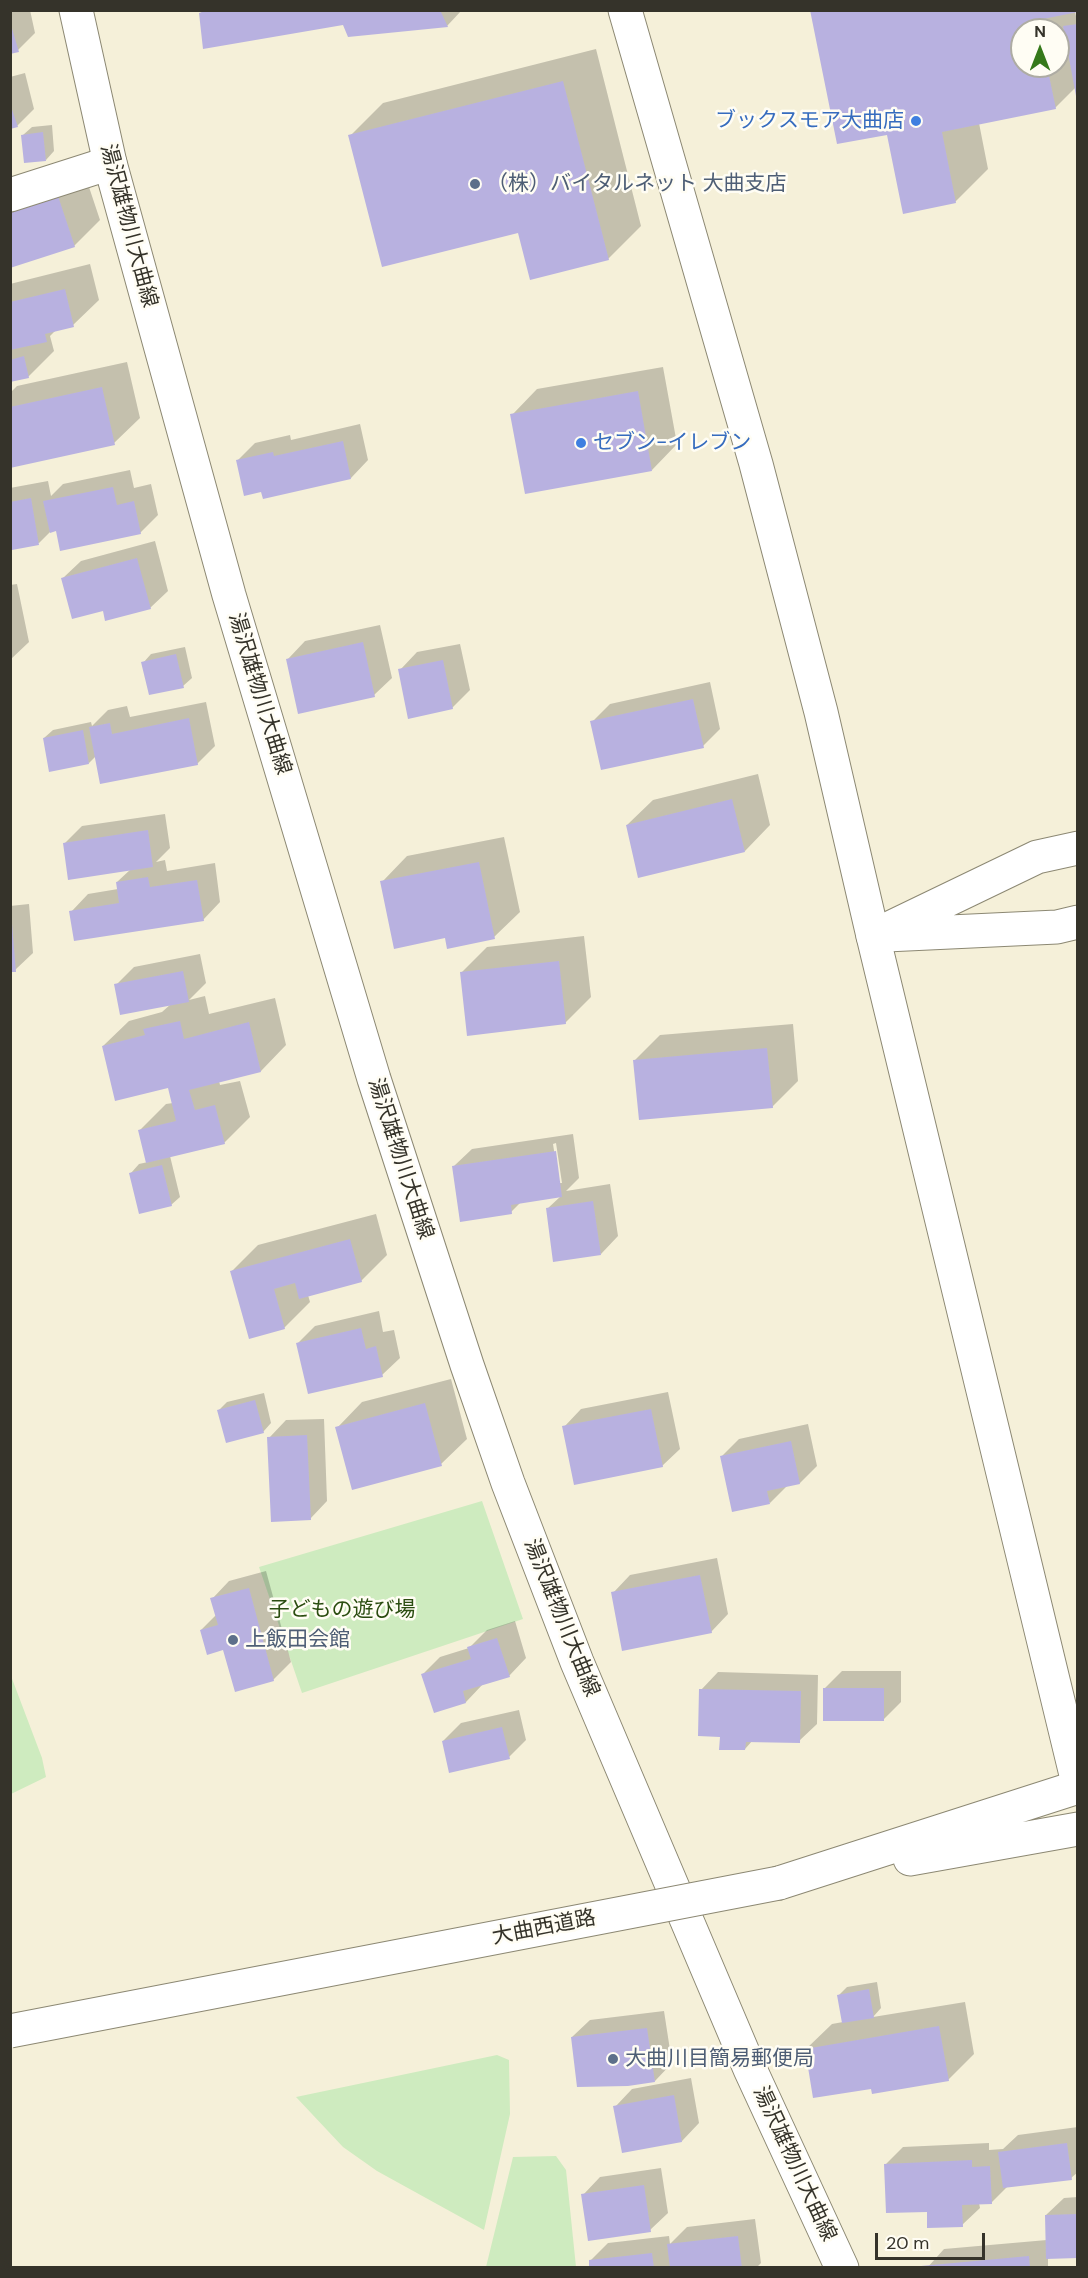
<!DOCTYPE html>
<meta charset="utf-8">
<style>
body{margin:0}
#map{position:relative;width:1088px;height:2278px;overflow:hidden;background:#f5f0d9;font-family:"DM Sans",sans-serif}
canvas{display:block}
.frame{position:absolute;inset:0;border:12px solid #35332a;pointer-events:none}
.north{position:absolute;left:1010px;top:18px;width:60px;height:60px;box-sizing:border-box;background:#fffdf4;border:2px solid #aeaca3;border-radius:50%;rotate:0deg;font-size:16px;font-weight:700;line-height:24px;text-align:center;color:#35332a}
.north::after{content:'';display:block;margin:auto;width:21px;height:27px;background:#35791a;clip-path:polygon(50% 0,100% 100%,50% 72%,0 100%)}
.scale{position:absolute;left:875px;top:2233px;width:110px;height:27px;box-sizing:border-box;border:3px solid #35332a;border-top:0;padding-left:8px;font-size:18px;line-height:21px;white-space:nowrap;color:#35332a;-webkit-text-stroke:4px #fffdf4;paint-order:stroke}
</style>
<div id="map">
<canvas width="1088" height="2278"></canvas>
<div class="frame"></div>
<div class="north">N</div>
<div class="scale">20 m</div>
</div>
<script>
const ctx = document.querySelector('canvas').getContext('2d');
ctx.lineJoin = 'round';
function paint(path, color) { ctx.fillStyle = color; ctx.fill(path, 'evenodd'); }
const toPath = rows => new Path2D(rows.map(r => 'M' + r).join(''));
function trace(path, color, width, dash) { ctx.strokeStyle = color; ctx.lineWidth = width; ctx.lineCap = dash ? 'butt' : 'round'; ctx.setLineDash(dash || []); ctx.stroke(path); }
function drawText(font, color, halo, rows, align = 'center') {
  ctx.font = font + ' "DM Sans","Noto Sans JP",sans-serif'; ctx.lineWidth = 5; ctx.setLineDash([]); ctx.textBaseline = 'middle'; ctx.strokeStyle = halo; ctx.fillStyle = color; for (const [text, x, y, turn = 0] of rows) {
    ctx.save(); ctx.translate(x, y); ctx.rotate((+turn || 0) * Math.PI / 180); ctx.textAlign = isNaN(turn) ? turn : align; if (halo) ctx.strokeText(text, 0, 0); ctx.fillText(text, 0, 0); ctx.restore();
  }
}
const green = toPath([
 [482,1501,523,1619,302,1693,259,1567],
 [11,1676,42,1758,46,1777,11,1794],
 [497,2055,509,2060,510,2114,484,2230,377,2171,343,2147,296,2097],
 [556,2156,566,2170,576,2267,486,2267,513,2157]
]);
const shadow = toPath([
 [10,10,30,10,35,33,18,50,10,52],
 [204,10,462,10,447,26,343,23,200,14],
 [812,10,1075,11,1076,16,1078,14,1078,94,1076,87,1055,108,979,123,988,169,955,202,888,133],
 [1022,30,1058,30,1058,66,1022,66],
 [596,49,641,226,608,259,519,231,350,136,383,103],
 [25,73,34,109,17,126,10,128,10,77],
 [52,125,54,151,46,160,23,135,32,127],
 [83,169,100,220,74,246,10,193],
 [90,264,99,300,73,325,57,329,50,336,54,351,28,377,10,381,10,284],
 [127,362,140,418,114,443,10,466,10,393,17,386],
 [663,367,677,444,652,470,512,415,537,389],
 [360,424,368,460,351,478,238,460,255,443,290,435,291,440],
 [130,470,134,488,151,484,158,515,140,533,57,529,51,531,39,543,10,540,10,488,48,481,51,496,63,484],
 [155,541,168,591,150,608,104,609,63,578,81,561],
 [17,584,29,642,10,660,10,585],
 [380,625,392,678,374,695,288,659,305,641],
 [460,644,470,690,452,708,400,670,417,652],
 [185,647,192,678,183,686,143,663,151,654],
 [710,682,720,729,703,746,592,722,610,704],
 [206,702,215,746,197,764,96,756,89,763,44,738,53,730,91,722,92,726,108,710,127,706,130,717],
 [758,774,770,825,745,851,627,825,653,800],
 [165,814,170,848,156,862,165,860,167,871,215,863,220,902,203,920,71,912,88,894,118,889,117,882,131,869,65,843,82,826],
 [504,837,520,912,494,937,447,936,382,882,407,856],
 [29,904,33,953,15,970,10,970,10,906],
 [584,936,591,997,565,1023,461,973,487,947],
 [200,954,206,983,189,1000,205,996,209,1014,275,998,286,1045,261,1071,219,1081,220,1085,240,1081,250,1117,224,1143,170,1156,180,1197,171,1205,131,1173,139,1164,148,1162,140,1130,166,1104,173,1103,169,1087,103,1046,129,1021,162,1012,171,1004,116,985,134,967],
 [793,1024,798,1081,772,1107,635,1060,660,1035],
 [573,1134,579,1178,566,1191,610,1184,618,1236,601,1254,547,1209,561,1196,522,1201,511,1212,454,1166,472,1149],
 [556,1143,562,1183,559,1183,553,1144],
 [376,1214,387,1255,361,1281,308,1295,310,1302,284,1328,232,1271,258,1245],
 [379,1311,383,1332,394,1330,400,1358,382,1375,298,1343,315,1326],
 [451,1379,467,1439,441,1464,337,1428,362,1402],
 [668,1392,680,1449,662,1466,564,1427,581,1409],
 [264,1393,271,1423,263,1432,219,1410,227,1402],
 [324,1419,327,1501,310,1519,269,1438,286,1420],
 [808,1424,817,1466,800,1483,787,1486,770,1503,722,1456,739,1439],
 [717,1558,728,1614,711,1632,613,1593,630,1575],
 [266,1571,291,1662,273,1680,224,1648,201,1630,216,1615,212,1599,229,1581],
 [515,1621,526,1658,509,1676,483,1684,466,1702,435,1711,423,1674,440,1657,469,1648,487,1630],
 [842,1671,901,1671,901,1702,884,1719,825,1688],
 [718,1672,818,1675,817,1724,799,1741,753,1740,745,1749,721,1735,701,1690],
 [519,1710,526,1740,509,1757,443,1741,461,1723],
 [877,1982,881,2008,873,2017,965,2002,974,2054,948,2080,872,2087,806,2049,832,2024,843,2022,839,1995,847,1987],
 [664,2011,672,2063,655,2081,572,2037,590,2020],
 [691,2078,699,2123,682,2141,615,2107,632,2089],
 [1078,2127,1078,2172,1071,2178,1008,2186,991,2203,979,2203,980,2208,962,2225,928,2211,886,2164,903,2147,989,2143,989,2150,1003,2149,1018,2135],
 [661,2168,668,2213,650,2230,583,2195,600,2177],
 [1078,2197,1078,2257,1048,2258,1048,2268,927,2268,944,2249,1047,2240,1046,2215,1064,2198],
 [755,2219,761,2263,756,2268,591,2268,590,2261,608,2243,669,2236,670,2244,687,2227]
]);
const building = toPath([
 [208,10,440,10,448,27,348,37,343,25,203,49,199,13],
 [810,10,1078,10,1078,12,1038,20,1040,30,1022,30,1022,66,1047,66,1056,109,942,132,956,203,903,214,887,135,837,144],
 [10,22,19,52,10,54],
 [1078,24,1078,96,1076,96,1063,26],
 [563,81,609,260,530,280,518,233,382,267,348,135],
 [10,104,18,127,10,129],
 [43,132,46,161,24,163,21,135],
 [57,193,75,247,10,268,10,209],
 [65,289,74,327,45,334,47,342,10,350,10,302],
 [24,356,29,378,10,382,10,360],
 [102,387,115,445,10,468,10,407],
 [638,391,652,471,525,494,510,414],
 [343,441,351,479,263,499,261,492,244,496,236,460,273,452,274,456],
 [113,487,117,505,134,501,141,534,60,551,56,531,50,533,43,501],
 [31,498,39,545,12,550,10,502],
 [137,558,151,609,105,621,103,611,72,619,61,578],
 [363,642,375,697,298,714,286,659],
 [176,654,184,688,149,695,141,662],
 [443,660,453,709,408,719,398,669],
 [693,699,704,748,601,770,590,721],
 [189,718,198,765,100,784,89,727,110,723,112,734],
 [83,730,89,764,49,772,43,738],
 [732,799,745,852,638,878,626,825],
 [148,830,153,867,68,880,63,843],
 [479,862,495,939,447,949,445,938,394,949,380,881],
 [148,877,150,887,197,880,204,921,74,941,69,911,119,903,116,882],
 [10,924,12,924,16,972,10,972],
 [559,961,566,1024,467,1036,460,972],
 [183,971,189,1002,120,1015,114,984],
 [180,1021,184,1039,249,1022,261,1072,189,1090,195,1110,215,1105,225,1144,146,1163,138,1130,176,1121,168,1088,115,1101,102,1046,145,1035,143,1029],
 [767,1048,773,1108,639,1120,633,1060],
 [556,1151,562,1197,511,1205,512,1214,460,1222,452,1166],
 [162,1165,172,1206,139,1214,129,1173],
 [593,1201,601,1255,553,1262,546,1208],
 [350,1239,362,1282,299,1299,295,1283,274,1289,285,1329,249,1339,230,1271],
 [361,1328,366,1349,376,1346,383,1377,308,1394,296,1343],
 [255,1400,264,1433,226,1443,217,1410],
 [425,1403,442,1466,352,1490,335,1427],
 [651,1409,663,1467,574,1485,562,1426],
 [307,1435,311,1520,271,1522,267,1437],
 [791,1441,800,1484,767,1491,770,1504,732,1512,720,1456],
 [700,1575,712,1633,622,1651,611,1592],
 [249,1588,274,1681,235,1692,223,1650,207,1655,200,1630,218,1625,210,1598],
 [497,1638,510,1677,463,1691,466,1703,434,1713,421,1674,471,1659,467,1647],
 [823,1688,884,1688,884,1721,823,1721],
 [699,1689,801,1691,800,1743,746,1742,745,1750,719,1750,720,1737,698,1736],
 [502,1727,510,1759,449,1773,442,1741],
 [869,1989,874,2018,842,2023,837,1995],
 [939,2026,949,2081,872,2094,871,2089,813,2098,805,2049],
 [647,2028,655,2082,628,2086,577,2087,571,2037],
 [674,2095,682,2142,622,2153,613,2106],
 [1067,2143,1072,2180,1003,2188,998,2152],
 [972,2160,972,2167,990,2166,992,2204,962,2205,963,2227,927,2228,927,2212,886,2213,884,2164],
 [644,2185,651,2232,588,2241,581,2194],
 [1078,2214,1078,2258,1046,2259,1045,2215],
 [738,2236,742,2268,670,2268,667,2244],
 [652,2253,654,2268,589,2268,589,2260],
 [1029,2256,1030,2268,921,2268,921,2266]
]);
const minor = toPath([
 [10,195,110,163]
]);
const tertiary = toPath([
 [625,10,756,464,821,712,873,936,1078,1783]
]);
const primary = toPath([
 [76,10,110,163,229,595,374,1079,467,1365,508,1483,577,1662,750,2069,842,2268]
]);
const motorway = toPath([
 [886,935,1057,927,1078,922],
 [873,936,1037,857,1078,848],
 [910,1859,1078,1829],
 [779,1883,1078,1787]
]);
const motorwayBridge = toPath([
 [10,2031,779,1883]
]);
const markers = [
 [916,121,6,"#3f7fe0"],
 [475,184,6,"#5c6f8a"],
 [581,443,6,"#3f7fe0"],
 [233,1640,6,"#5c6f8a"],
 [613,2059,6,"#5c6f8a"]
];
const shopNames = [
 ["ブックスモア大曲店",904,121],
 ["セブン-イレブン",593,443,"left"]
];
const serviceNames = [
 ["（株）バイタルネット 大曲支店",487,184],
 ["上飯田会館",245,1640],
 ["大曲川目簡易郵便局",625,2059]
];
const streetNames = [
 ["湯沢雄物川大曲線",128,226,75],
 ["湯沢雄物川大曲線",259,694,73],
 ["湯沢雄物川大曲線",400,1159,72],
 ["湯沢雄物川大曲線",561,1618,68],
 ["大曲西道路",544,1928,-11],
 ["湯沢雄物川大曲線",794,2164,65]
];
const parkNames = [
 ["子どもの遊び場",342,1610]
];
paint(green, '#ceebbf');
paint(shadow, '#0003');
paint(building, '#b8b1e0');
trace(minor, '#8c8873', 35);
trace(tertiary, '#8c8873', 35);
trace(primary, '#8c8873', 35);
trace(motorway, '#8c8873', 35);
trace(minor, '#fff', 33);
trace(tertiary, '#fff', 33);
trace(primary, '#fff', 33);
trace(motorway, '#fff', 33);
trace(motorwayBridge, '#8c8873', 35, []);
trace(motorwayBridge, '#fff', 33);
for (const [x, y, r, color] of markers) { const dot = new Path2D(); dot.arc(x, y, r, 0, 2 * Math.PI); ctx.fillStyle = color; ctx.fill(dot); trace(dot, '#fffdf4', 2); }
drawText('21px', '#366cbe', '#fffdf4', shopNames, 'right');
drawText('21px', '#4e5e75', '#fffdf4', serviceNames, 'left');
drawText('21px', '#35332a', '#fffdf4', streetNames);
drawText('21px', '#2b4d10', '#fffdf4', parkNames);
</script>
